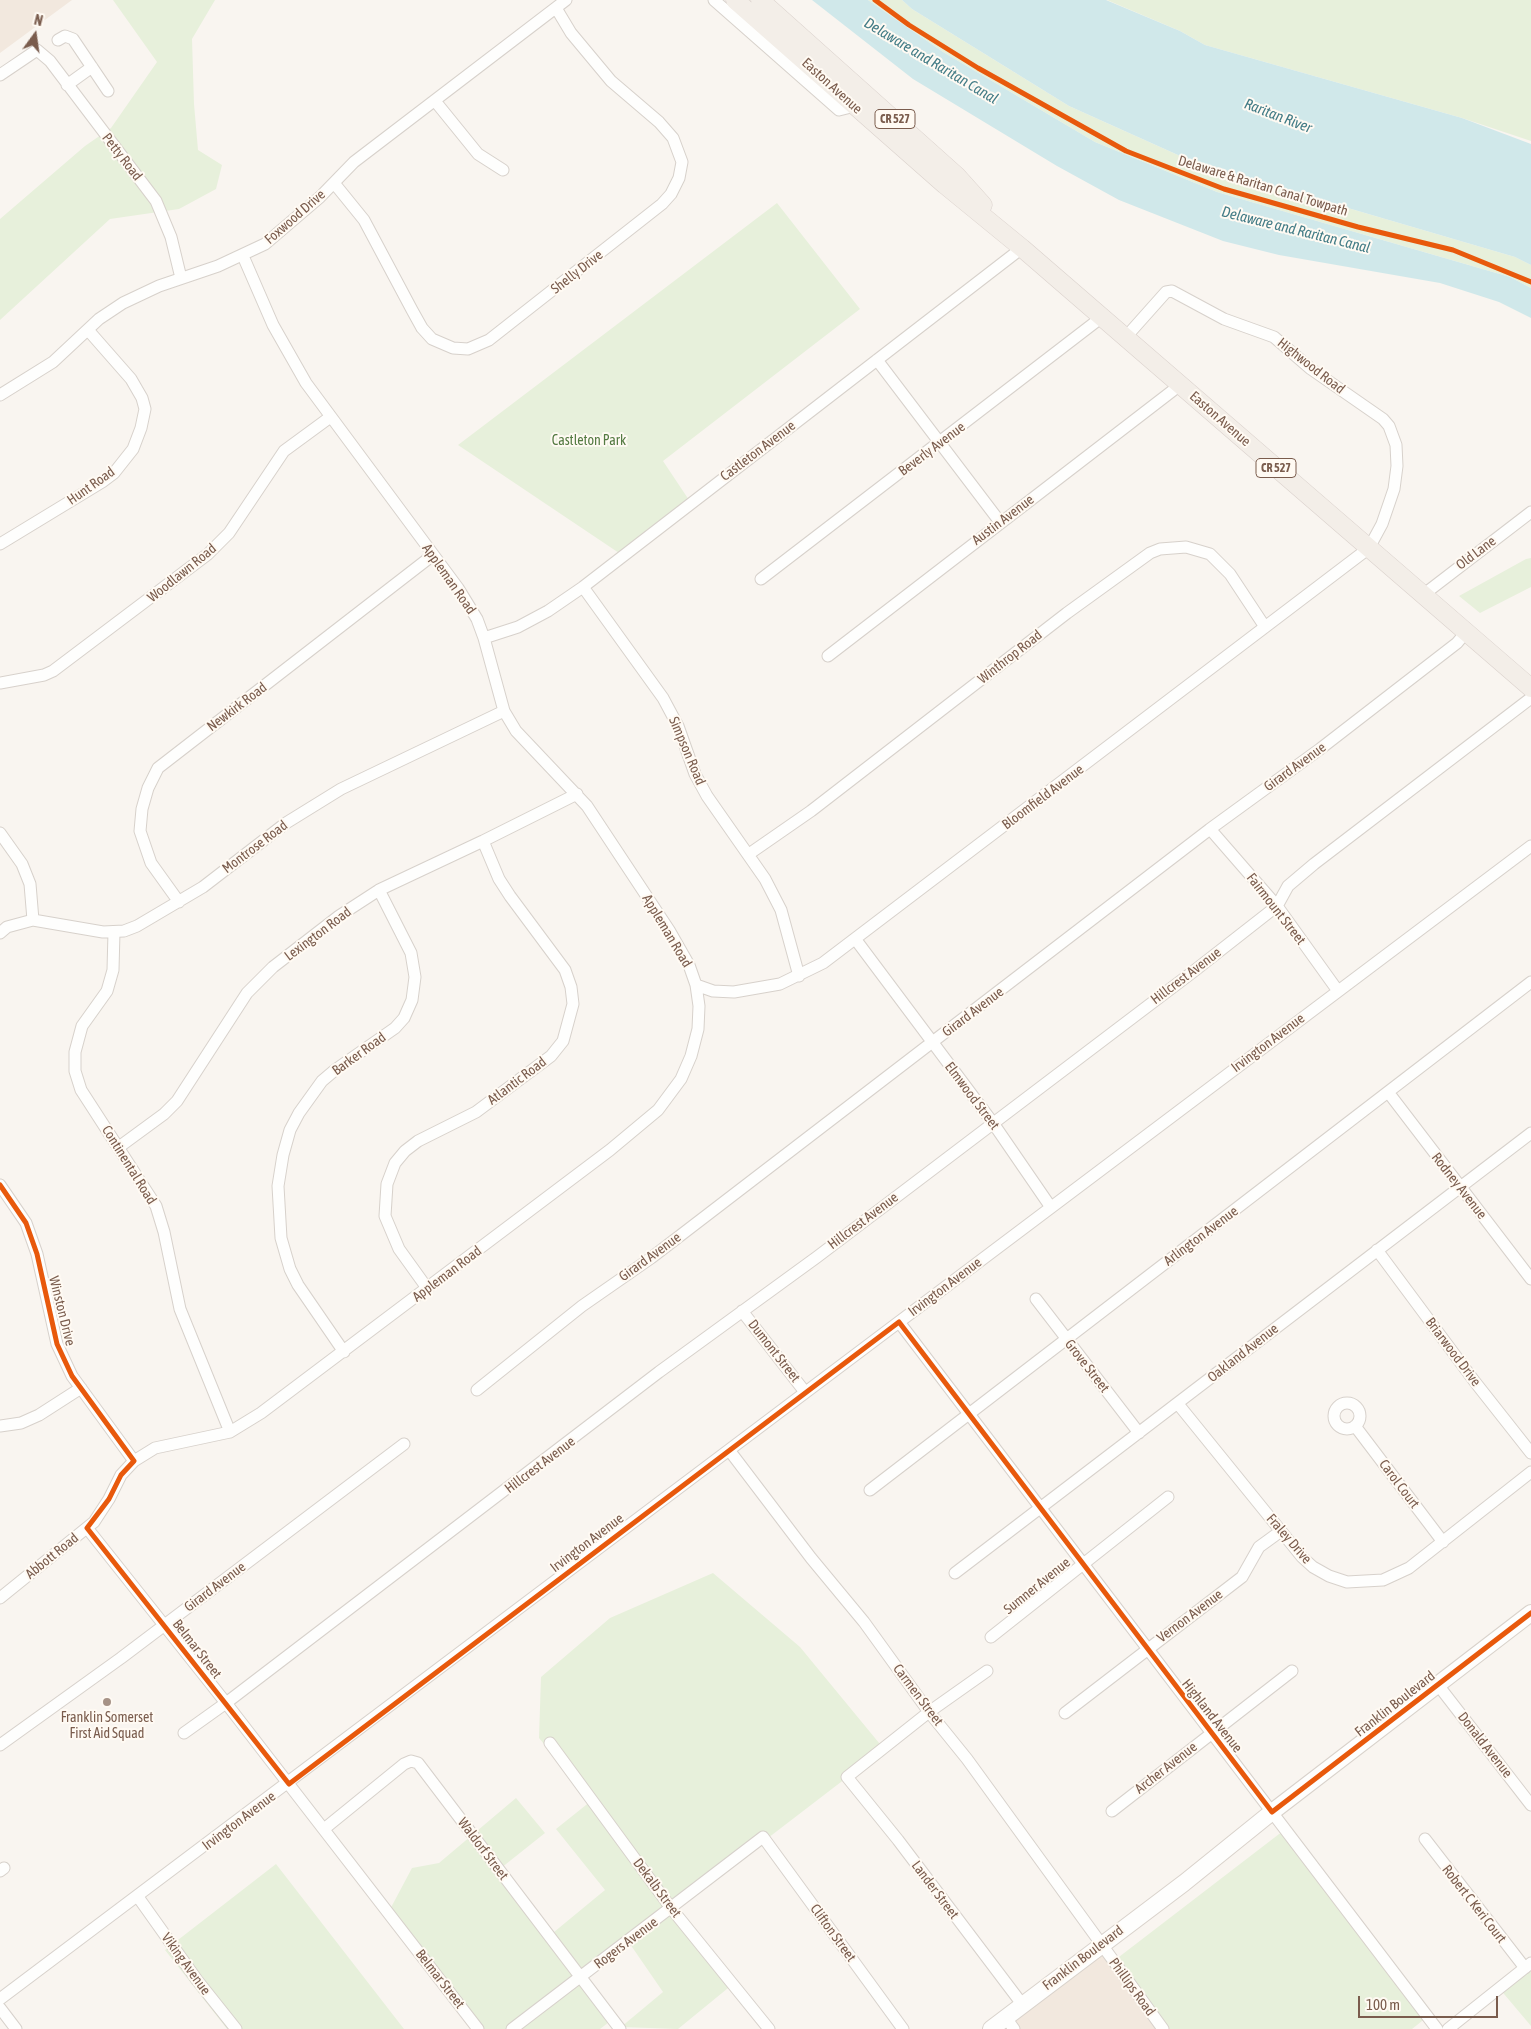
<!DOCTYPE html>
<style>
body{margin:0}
#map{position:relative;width:1531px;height:2029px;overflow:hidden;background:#f9f5f0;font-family:"Asap Condensed",sans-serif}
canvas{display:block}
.north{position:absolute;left:10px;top:10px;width:50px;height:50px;-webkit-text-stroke:4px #fffaf3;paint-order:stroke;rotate:14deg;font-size:14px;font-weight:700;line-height:20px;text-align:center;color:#7a5c4d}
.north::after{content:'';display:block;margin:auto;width:18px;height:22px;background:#7a5c4d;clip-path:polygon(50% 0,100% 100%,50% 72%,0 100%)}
.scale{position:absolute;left:1358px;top:1996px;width:140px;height:22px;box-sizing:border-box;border:2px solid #7a5c4d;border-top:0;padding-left:6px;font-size:15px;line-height:18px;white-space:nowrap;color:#7a5c4d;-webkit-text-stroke:4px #fffaf3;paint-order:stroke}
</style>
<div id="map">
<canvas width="1531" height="2029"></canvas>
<div class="north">N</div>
<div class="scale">100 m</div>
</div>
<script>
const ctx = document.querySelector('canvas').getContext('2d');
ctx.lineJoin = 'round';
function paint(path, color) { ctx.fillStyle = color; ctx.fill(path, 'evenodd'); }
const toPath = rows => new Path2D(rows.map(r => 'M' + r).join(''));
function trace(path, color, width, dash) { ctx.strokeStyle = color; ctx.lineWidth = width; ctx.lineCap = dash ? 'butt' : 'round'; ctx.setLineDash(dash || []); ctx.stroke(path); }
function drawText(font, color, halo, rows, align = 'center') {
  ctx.font = font + ' "Asap Condensed",sans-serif'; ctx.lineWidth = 4; ctx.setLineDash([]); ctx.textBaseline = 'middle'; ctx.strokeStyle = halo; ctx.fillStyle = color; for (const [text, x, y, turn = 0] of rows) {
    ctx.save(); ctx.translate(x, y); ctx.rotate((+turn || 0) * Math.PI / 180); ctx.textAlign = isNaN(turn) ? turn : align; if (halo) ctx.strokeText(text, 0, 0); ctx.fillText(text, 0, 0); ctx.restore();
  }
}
const residential = toPath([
 [0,0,72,0,0,53],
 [1101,1944,1164,2029,990,2029]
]);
const green = toPath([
 [113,0,215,0,192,39,194,104,198,150,222,165,216,189,179,209,110,219,0,320,0,219,85,146,111,128,157,62],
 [868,0,902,0,912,9,1069,106,1198,164,1515,257,1531,265,1531,288,1510,277,1217,192,1095,142,943,52],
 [1107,0,1531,0,1531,141,1462,118,1205,45,1180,31],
 [777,203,860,309,663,461,691,503,622,555,458,445],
 [1531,558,1531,587,1480,613,1459,596,1526,559],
 [713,1573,800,1647,884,1749,678,1907,733,1984,678,2029,621,2027,663,1992,630,1944,583,1981,613,2019,600,2029,476,2029,387,1915,412,1868,439,1863,516,1798,545,1833,496,1872,548,1937,605,1890,556,1829,591,1801,539,1738,541,1677,610,1618],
 [1283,1831,1427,2017,1412,2029,1165,2029,1115,1960],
 [276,1864,404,2029,227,2029,165,1950],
 [1531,1963,1531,2026,1499,1988]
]);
const water = toPath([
 [812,0,868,0,943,52,1095,142,1217,192,1510,277,1531,288,1531,318,1499,302,1440,283,1279,255,1223,241,1119,200,1057,166,913,79],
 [902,0,1106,0,1180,31,1205,45,1462,118,1531,144,1531,265,1515,257,1198,164,1069,106,912,9]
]);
const street = toPath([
 [714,0,839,110,855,106,858,103],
 [58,40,65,36,73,39,108,91],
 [0,75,37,50,50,61,156,201,171,237,181,278],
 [67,85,92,67],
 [435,101,478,154,503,170],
 [334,183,364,220,412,310,422,328,432,339,453,348,468,349,489,340,662,204,671,194,679,178,682,162,673,138,659,122,611,81,571,33,556,8],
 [877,360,1000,522],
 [0,395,53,362,99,319,123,303,159,286,218,266,265,244,320,197,354,162,566,0],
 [0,544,102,482,114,473,133,449,141,428,145,409,142,398,131,379,88,330],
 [761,579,1102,317],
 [583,587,663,698,678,726,695,774,707,796,765,879,781,910,799,976],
 [1423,595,1531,512],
 [484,638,518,627,548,611,583,587,1022,248],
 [828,656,1180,385],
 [0,683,44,675,53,671,208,554,229,533,284,451,329,418],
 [1210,829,1277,906,1338,991],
 [0,833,22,864,30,884,33,920],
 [749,854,811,811,1067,613,1150,553,1160,549,1186,547,1210,554,1230,574,1265,627],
 [179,902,151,863,140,831,142,809,148,788,158,768,433,555],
 [114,932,113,970,107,991,82,1026,75,1052,75,1071,81,1090,156,1206,164,1232,180,1309,230,1432],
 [0,933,7,927,33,920,103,932,124,931,137,926,203,887,286,823,341,789,504,711],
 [856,940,993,1123,1050,1206],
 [696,985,713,991,734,992,780,984,823,963,1369,548,1382,524,1394,489,1397,466,1396,445,1389,426,1383,419,1311,369,1274,337,1224,319,1172,291,1166,292,1125,338],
 [1388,1092,1531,1279],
 [119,1147,164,1114,177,1101,247,993,273,967,339,916,379,890,483,841,577,794],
 [0,1185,26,1223,37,1254,57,1344,72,1376,134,1461],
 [1377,1250,1475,1382,1531,1453],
 [427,1288,399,1249,385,1216,387,1184,395,1163,405,1151,418,1141,476,1112,551,1056,563,1041,573,1004,571,987,565,970,510,896,499,879,483,841],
 [1036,1299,1139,1433],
 [742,1311,805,1392],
 [899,1322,1437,2029],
 [344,1352,298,1285,290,1269,281,1238,278,1186,283,1155,290,1130,299,1113,322,1081,335,1070,395,1028,404,1018,412,1000,415,977,411,953,379,890],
 [477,1390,582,1306,651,1258,1210,829,1320,749,1457,643,1467,631],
 '1334 1416a13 13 0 1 1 26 0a13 13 0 1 1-26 0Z',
 [1178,1404,1302,1557,1313,1567,1329,1576,1347,1582,1383,1580,1409,1568,1531,1472],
 [0,1426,21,1423,39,1415,81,1388],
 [1355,1426,1443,1542],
 [729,1450,811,1558,864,1622,929,1712,967,1759,1163,2029],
 [870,1490,1531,982],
 [87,1528,226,1703,478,2029],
 [955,1573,1531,1133],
 [0,1598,94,1522,109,1499,121,1475,134,1461,155,1448,230,1432,261,1413,610,1150,658,1110,681,1079,691,1056,698,1029,699,1006,696,985,689,965,669,930,587,806,516,731,504,711,484,638,477,619,458,588,306,383,273,325,243,256],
 [991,1637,1168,1497],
 [987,1671,929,1712,847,1777,898,1840,1022,2004],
 [1438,1685,1531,1805],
 [1065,1713,1242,1577,1259,1547,1281,1531],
 [184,1733,226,1703,659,1372,817,1257,1194,971,1277,906,1288,886,1314,864,1531,698],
 [550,1743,671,1908,769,2029],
 [0,1745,121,1658,404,1444],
 [1112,1811,1292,1671],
 [324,1829,404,1764,411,1761,418,1763,620,2029],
 [1425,1839,1525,1968],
 [0,1871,4,1868],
 [138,1897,197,1980,236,2029],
 [0,1999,1531,846],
 [0,2008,16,2029],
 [1006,2018,1014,2029],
 [512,2029,763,1837,903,2029],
 [1448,2029,1531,1963]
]);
const secondary = toPath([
 [991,2029,1184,1883,1272,1812,1531,1613]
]);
const primary = toPath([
 [735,0,945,185,1022,248,1531,688],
 [760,0,957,176,983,205]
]);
const cycleway = toPath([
 [875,0,909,25,978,68,1126,151,1224,189,1358,227,1453,250,1531,282],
 [0,1185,26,1223,37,1254,57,1344,72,1376,134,1461,121,1475,109,1499,87,1528,289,1784,899,1322,1272,1812,1531,1613]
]);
const markers = [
 [107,1702,5,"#a69286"]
];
const shields = [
 [895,119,40],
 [1276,468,40]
];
const shieldNames = [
 ["CR 527",895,119],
 ["CR 527",1276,468]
];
const streetNames = [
 ["Easton Avenue",832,86,42],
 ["Petty Road",122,157,52],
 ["Delaware & Raritan Canal Towpath",1263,186,17],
 ["Foxwood Drive",295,217,-41],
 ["Shelly Drive",577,272,-38],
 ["Highwood Road",1311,366,38],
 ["Easton Avenue",1220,419,41],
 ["Beverly Avenue",932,449,-37],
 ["Castleton Avenue",758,451,-37],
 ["Hunt Road",91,486,-35],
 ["Austin Avenue",1003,520,-37],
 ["Old Lane",1476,553,-37],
 ["Woodlawn Road",182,573,-39],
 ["Appleman Road",449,579,55],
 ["Winthrop Road",1010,657,-38],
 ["Newkirk Road",237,707,-37],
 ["Simpson Road",687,751,67],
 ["Girard Avenue",1295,767,-36],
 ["Bloomfield Avenue",1043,797,-37],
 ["Montrose Road",255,847,-37],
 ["Fairmount Street",1276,909,52],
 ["Appleman Road",667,931,59],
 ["Lexington Road",318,934,-37],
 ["Hillcrest Avenue",1186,976,-37],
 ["Girard Avenue",973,1012,-37],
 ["Irvington Avenue",1268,1043,-37],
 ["Barker Road",359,1054,-36],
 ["Atlantic Road",517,1081,-37],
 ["Elmwood Street",972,1096,53],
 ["Continental Road",129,1165,58],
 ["Rodney Avenue",1459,1186,52],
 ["Hillcrest Avenue",863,1221,-37],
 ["Arlington Avenue",1201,1236,-37],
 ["Girard Avenue",650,1257,-36],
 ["Appleman Road",447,1274,-37],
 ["Irvington Avenue",945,1287,-37],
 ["Winston Drive",62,1311,76],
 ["Dumont Street",774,1351,52],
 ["Briarwood Drive",1453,1352,53],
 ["Oakland Avenue",1243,1353,-38],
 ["Grove Street",1087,1366,52],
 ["Hillcrest Avenue",540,1465,-37],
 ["Carol Court",1399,1484,53],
 ["Fraley Drive",1289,1539,49],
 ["Irvington Avenue",587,1543,-37],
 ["Abbott Road",52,1556,-39],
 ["Sumner Avenue",1037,1586,-39],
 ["Girard Avenue",215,1587,-37],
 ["Vernon Avenue",1190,1616,-37],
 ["Belmar Street",197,1649,52],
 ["Carmen Street",918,1695,53],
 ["Franklin Boulevard",1395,1704,-38],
 ["Highland Avenue",1212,1716,52],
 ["Donald Avenue",1485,1745,52],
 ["Archer Avenue",1166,1768,-38],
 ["Irvington Avenue",239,1821,-37],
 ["Waldorf Street",483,1849,53],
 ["Dekalb Street",657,1888,53],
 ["Lander Street",935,1890,53],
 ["Robert C Keri Court",1474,1904,52],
 ["Clifton Street",833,1933,54],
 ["Rogers Avenue",626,1943,-37],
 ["Franklin Boulevard",1083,1958,-37],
 ["Viking Avenue",186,1964,54],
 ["Belmar Street",440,1979,52],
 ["Phillips Road",1132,1987,54]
];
const parkNames = [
 ["Castleton Park",589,441]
];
const poiNames = [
 ["Franklin Somerset",107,1718],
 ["First Aid Squad",107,1734]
];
const waterNames = [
 ["Delaware and Raritan Canal",931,61,31],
 ["Raritan River",1278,116,21],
 ["Delaware and Raritan Canal",1296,230,14]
];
paint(residential, '#f2e8de');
paint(green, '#e7f0db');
paint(water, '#d0e8ea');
trace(street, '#d7d1cb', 13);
trace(secondary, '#d9d2cb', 18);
trace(primary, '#dad1cc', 19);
trace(street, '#fefefd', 11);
trace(secondary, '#fefefd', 16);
trace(primary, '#f3eee8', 18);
trace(cycleway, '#e8590c', 5);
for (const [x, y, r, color] of markers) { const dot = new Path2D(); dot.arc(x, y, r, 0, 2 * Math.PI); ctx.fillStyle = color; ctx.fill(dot); trace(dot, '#fffaf3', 2); }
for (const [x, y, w] of shields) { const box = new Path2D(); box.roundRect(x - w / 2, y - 9.5, w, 19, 4); ctx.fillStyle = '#fffaf3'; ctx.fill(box); trace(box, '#7a5c4d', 1); }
drawText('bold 12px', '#7a5c4d', null, shieldNames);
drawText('14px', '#7a5c4d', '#fffaf3', streetNames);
drawText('14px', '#537a41', '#fffaf3', parkNames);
drawText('14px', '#7a5c4d', '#fffaf3', poiNames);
drawText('italic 15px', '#437c86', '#fffaf3', waterNames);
</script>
